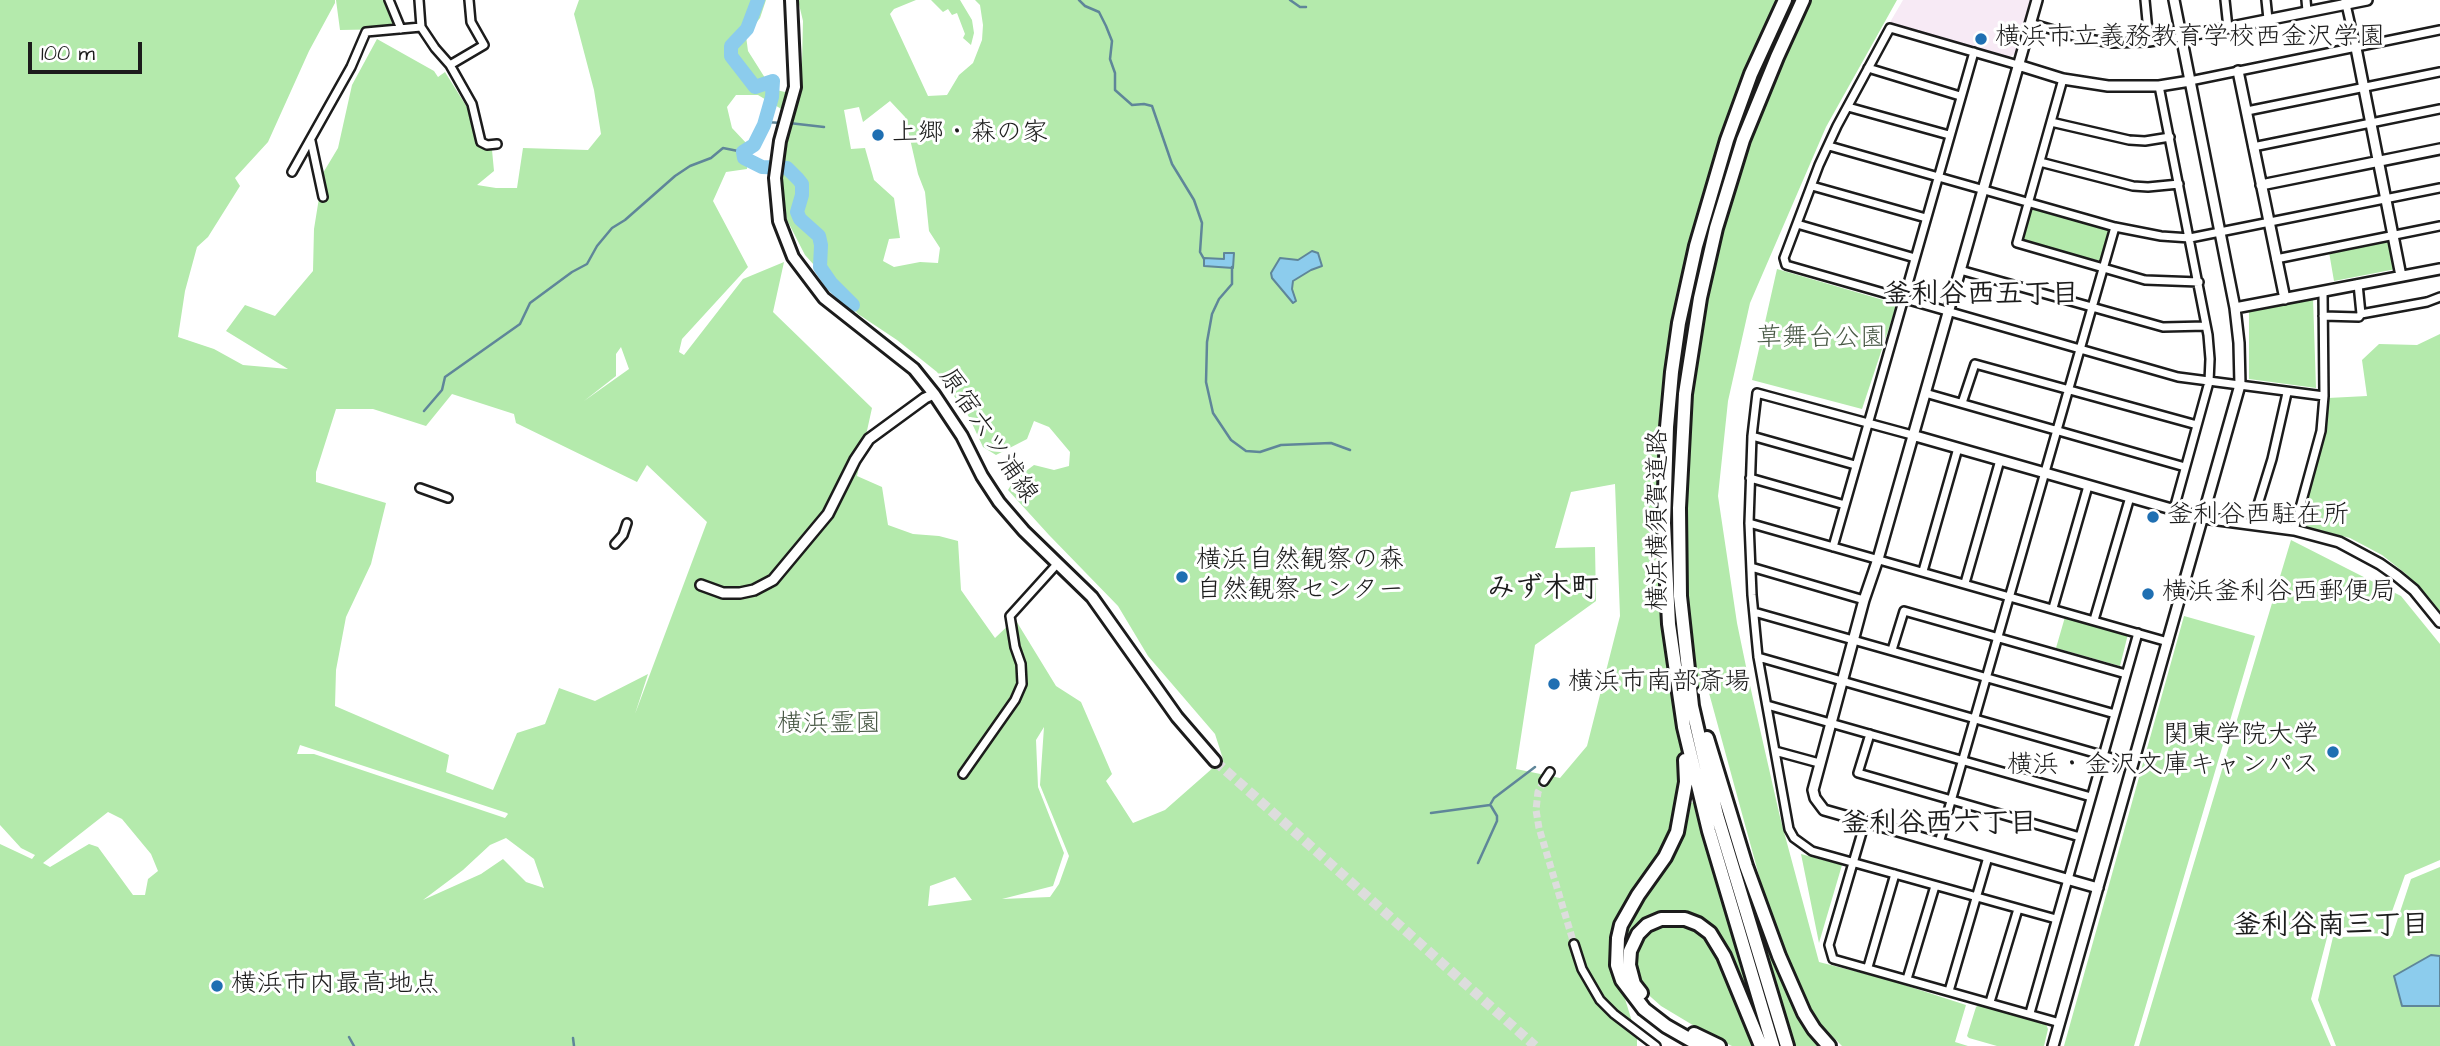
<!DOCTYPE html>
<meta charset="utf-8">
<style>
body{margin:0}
#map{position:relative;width:2440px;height:1046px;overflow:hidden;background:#fff;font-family:"Architects Daughter",sans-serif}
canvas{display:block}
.scale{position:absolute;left:28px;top:42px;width:114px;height:32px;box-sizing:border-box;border:4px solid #1c1c1c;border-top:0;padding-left:9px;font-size:21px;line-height:24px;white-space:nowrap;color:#1c1c1c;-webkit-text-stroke:5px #fff;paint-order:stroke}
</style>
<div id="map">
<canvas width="2440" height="1046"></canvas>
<div class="scale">100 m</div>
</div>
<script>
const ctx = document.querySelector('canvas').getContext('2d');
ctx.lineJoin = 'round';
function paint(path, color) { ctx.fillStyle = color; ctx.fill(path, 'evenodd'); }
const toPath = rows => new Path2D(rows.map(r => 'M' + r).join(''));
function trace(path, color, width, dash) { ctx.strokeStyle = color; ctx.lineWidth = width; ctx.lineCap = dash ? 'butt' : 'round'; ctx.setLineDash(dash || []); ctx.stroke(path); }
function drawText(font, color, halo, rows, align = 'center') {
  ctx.font = font + ' "Architects Daughter","Klee One",sans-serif'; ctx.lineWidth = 6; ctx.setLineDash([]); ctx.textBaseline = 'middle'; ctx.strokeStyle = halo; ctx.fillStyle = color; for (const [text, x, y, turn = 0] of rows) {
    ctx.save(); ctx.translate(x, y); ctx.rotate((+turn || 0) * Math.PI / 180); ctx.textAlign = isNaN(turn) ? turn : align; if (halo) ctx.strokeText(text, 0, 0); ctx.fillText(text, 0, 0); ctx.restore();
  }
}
const built = toPath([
 [1903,0,2030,0,2015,54,2009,57,1889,24]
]);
const green = toPath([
 [0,0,335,0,335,3,309,51,268,142,235,178,240,186,208,237,197,247,185,291,178,337,214,349,243,365,288,369,226,331,245,305,275,316,313,271,314,229,323,173,338,148,352,85,377,39,434,71,438,77,445,72,470,112,476,141,481,148,492,150,494,171,477,185,496,188,517,188,523,148,588,150,601,134,594,90,574,14,579,0,766,0,760,18,746,36,748,51,772,89,785,92,798,78,802,63,803,21,798,0,916,0,894,9,890,14,928,96,947,95,959,75,973,63,982,40,983,25,980,5,975,0,1897,0,1826,127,1750,303,1728,401,1718,496,1737,623,1749,681,1780,817,1819,962,1889,980,1966,1005,1955,1042,1968,1046,1842,1046,1816,1020,1773,927,1703,671,1677,800,1666,842,1624,905,1611,953,1637,1038,1637,1046,0,1046,0,844,32,859,35,855,21,848,0,825],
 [736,95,758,95,793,116,780,176,787,220,805,255,858,314,897,340,937,372,969,417,983,447,996,455,1027,439,1034,421,1049,427,1070,452,1069,466,1054,470,1034,465,1014,480,1008,490,1049,535,1118,606,1148,656,1215,734,1223,759,1165,810,1133,823,1106,781,1112,774,1081,702,1056,686,1015,619,995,638,961,590,958,541,939,536,913,534,888,525,882,487,857,476,872,408,773,312,784,262,743,279,684,355,679,352,682,339,748,267,713,201,726,172,747,169,748,145,732,128,727,107],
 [890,101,905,117,918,174,925,192,929,231,940,248,938,263,920,262,894,267,883,261,889,239,900,238,894,198,874,180,865,148,851,149,844,110,859,107,863,122],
 [621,347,629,369,584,401,616,376,616,354],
 [452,394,514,414,516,423,637,482,647,465,707,522,635,714,648,674,595,701,559,688,545,724,517,733,493,790,446,772,449,755,335,706,336,670,346,617,371,564,386,503,316,482,316,472,336,409,373,409,426,426],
 [1615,484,1620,616,1587,746,1560,778,1516,769,1535,645,1596,601,1595,547,1555,548,1571,492],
 [1044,727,1040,785,1069,856,1059,884,1050,897,1002,899,1053,886,1064,853,1038,787,1036,740],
 [300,745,507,813,508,814,505,818,314,754,297,754],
 [108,812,122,819,151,854,158,871,148,879,145,895,133,895,98,847,89,844,50,867,43,863],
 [506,838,534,859,544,888,526,882,503,859,481,874,423,900,463,870,490,845],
 [955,877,972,900,928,906,930,886],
 [336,0,383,0,395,29,340,30],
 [931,0,960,0,972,20,974,33,971,45,963,38,965,34,957,13,952,15,948,9,943,12],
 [2030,208,2106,229,2108,231,2101,261,2022,242,2021,238],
 [2387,239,2391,241,2396,269,2334,281,2329,252],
 [1777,269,1897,304,1862,409,1752,380],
 [2313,298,2316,388,2249,379,2249,311],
 [2440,334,2440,613,2406,574,2382,555,2350,538,2304,526,2301,520,2327,430,2328,398,2367,396,2362,360,2379,344,2417,345],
 [2291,540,2401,596,2440,644,2440,860,2405,875,2384,934,2329,930,2311,999,2331,1046,2139,1046],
 [2184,616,2255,636,2134,1046,2064,1046],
 [2065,617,2128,634,2120,666,2056,648],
 [1694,802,1768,1046,1766,1046,1720,937,1705,922,1688,913,1661,913,1640,924,1625,954,1620,954,1621,938,1687,804],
 [1801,854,1842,865,1819,943],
 [2440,867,2440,1046,2336,1046,2318,1000,2333,937,2392,936,2411,879],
 [1743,872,1782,977,1803,1021,1823,1046,1794,1046,1741,873],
 [1664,920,1693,926,1718,954,1756,1046,1732,1046,1711,1036,1661,1006,1643,990,1632,962,1642,932],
 [1980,1004,2045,1022,2048,1029,2044,1046,1997,1046,1969,1038,1967,1036,1976,1007]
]);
const water = toPath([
 [1312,251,1318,253,1322,266,1311,270,1293,281,1292,289,1296,301,1293,303,1272,278,1271,273,1280,258,1298,260,1312,251],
 [1224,253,1234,253,1233,268,1204,266,1204,258,1224,259,1224,253],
 [2431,955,2440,956,2440,1006,2402,1006,2394,976,2431,955]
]);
const stream = toPath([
 [1079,0,1085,6,1099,12,1106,26,1112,41,1110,59,1115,73,1115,90,1132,105,1144,104,1152,106,1172,164,1194,200,1202,223,1200,252,1204,259],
 [1290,0,1300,7,1306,7],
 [765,122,782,123],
 [789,123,824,127],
 [1232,267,1232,284,1219,299,1212,314,1207,342,1206,382,1213,413,1231,440,1246,451,1260,452,1281,445,1331,443,1350,450],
 [424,411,442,390,445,377,520,324,530,303,572,272,587,264,597,246,612,228,625,220,675,176,690,166,711,158,723,148,743,152],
 [1431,813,1490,805,1494,798,1535,767],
 [1478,863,1497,821,1497,816,1491,806],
 [349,1037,354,1046],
 [573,1038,574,1046]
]);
const river = toPath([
 [758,0,747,29,731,46,731,56,755,87,773,81,772,97,764,125,754,145,743,152,744,158,762,167,787,168,798,179,802,184,802,195,797,212,800,219,819,236,821,245,820,267,831,283,853,305]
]);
const minorTunnel = toPath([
 [1544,781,1538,792,1536,810,1539,828,1574,944]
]);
const primaryTunnel = toPath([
 [1215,761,1535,1046]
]);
const minor = toPath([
 [389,0,401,29],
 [419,0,421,27,435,48,450,65,472,104,481,142,487,145,497,144],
 [2145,0,2149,42],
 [2225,0,2228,28],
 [2266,0,2268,19],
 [2306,0,2307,11],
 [2345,0,2356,48],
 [2030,23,2077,37,2112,43,2149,42,2181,37],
 [450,65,484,45,471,22,469,0],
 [2018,65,1890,28,1837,126,1819,165,1784,258,1786,265,2178,377,2324,396],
 [1868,68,1960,96],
 [2063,79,2017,243,2145,280,2199,282],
 [2190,81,2440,30],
 [2159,86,2208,335,2210,359,2209,382,2174,509],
 [1848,107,1949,135],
 [2247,111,2440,72],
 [2051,122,2129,140,2145,141,2170,137],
 [311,141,323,197],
 [1829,146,2115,227,2161,236,2190,238,2440,188],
 [2253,147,2440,109],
 [2040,162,2133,186,2148,187,2179,184],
 [292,172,351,67,366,32,421,27],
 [1812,186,1926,218],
 [1797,224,1915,258],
 [2276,259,2440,226],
 [1960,270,2163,327,2206,326],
 [2358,284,2361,314,2427,302,2440,297],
 [2323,316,2359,317,2361,314],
 [1925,393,2185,467],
 [1962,403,1975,364,2197,425],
 [1912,435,1757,393,1752,436,1749,523,1752,595,1758,657,1789,829,1794,838,1812,851,2056,919],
 [1752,436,1855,465],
 [1750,478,1845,505],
 [420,488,448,498],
 [1749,523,2168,642],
 [2252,524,2272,459,2287,393],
 [2294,530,2321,431,2324,396,2323,293],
 [615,544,623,535,627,523],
 [1833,547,1974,52],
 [1751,567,1864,600],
 [1923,571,1958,448],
 [1965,583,2000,460],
 [2053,608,2088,486],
 [1754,612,2115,714],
 [2094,620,2130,497],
 [1892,650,1904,611,2126,674],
 [1758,657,2133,764],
 [1767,705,2091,797],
 [1870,734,1858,773,2080,837],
 [1775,751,1819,763],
 [963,774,1015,700,1022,684,1021,664,1015,647,1010,616,1058,563],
 [1544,781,1550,772],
 [1865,822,1829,945,1833,959,2060,1023],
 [1939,843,2115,227],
 [1574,944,1582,969,1600,1000,1614,1014,1656,1046],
 [1868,967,1895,874],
 [1907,979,1935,886],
 [1949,991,1988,857],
 [1990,1002,2018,909],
 [2030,1013,2138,633]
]);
const tertiary = toPath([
 [2037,0,1878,559,1864,600,1813,790,1815,798,1824,810,2098,888],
 [2181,37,2367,0],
 [2356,48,2401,276],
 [2018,65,2063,79,2108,86,2159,86,2190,81],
 [2238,71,2285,299],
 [2261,185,2440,149],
 [2235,308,2440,269],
 [1912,435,2203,518,2294,530,2339,542,2380,564,2397,576,2414,590,2440,622],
 [701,585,723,593,740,593,754,590,773,580,828,514,855,460,869,439,925,398,934,394],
 [2053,1046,2240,385,2239,343,2235,308,2174,0]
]);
const primary = toPath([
 [791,0,795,87,780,141,775,178,779,221,793,257,824,298,914,369,934,394,962,436,982,476,999,502,1024,531,1092,597,1177,717,1215,761]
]);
const motorway = toPath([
 [1707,738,1746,866,1779,956,1804,1013,1814,1029,1829,1046],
 [1685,760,1686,782,1677,832,1665,857,1638,895,1621,925,1618,938,1617,965,1622,980,1644,1009,1666,1026,1701,1046],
 [1641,993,1634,984,1629,965,1630,951,1638,934,1647,925,1661,919,1685,919,1698,924,1710,933,1724,956,1761,1046],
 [1694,1034,1719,1046],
 [1773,1046,1709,831,1684,727,1669,624,1664,523,1667,427,1672,372,1679,323,1696,246,1727,140,1751,74,1785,0],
 [1787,1046,1717,815,1692,706,1680,596,1679,508,1685,394,1700,298,1716,228,1743,140,1777,57,1803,0]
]);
const markers = [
 [1981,39,7,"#1f6fb2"],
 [878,135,7,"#1f6fb2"],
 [2153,517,7,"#1f6fb2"],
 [1182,577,7,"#1f6fb2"],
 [2148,594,7,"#1f6fb2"],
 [1554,684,7,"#1f6fb2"],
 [2333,752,7,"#1f6fb2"],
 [217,986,7,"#1f6fb2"]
];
const poiNames = [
 ["横浜市立義務教育学校西金沢学園",1995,39],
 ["上郷・森の家",892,135],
 ["釜利谷西駐在所",2167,517],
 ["横浜自然観察の森",1196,562],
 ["自然観察センター",1196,592],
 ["横浜釜利谷西郵便局",2162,594],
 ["横浜市南部斎場",1568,684],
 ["関東学院大学",2319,737,"right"],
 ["横浜・金沢文庫キャンパス",2319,767,"right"],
 ["横浜市内最高地点",231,986]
];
const parkNames = [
 ["草舞台公園",1821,340],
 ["横浜霊園",829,726]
];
const streetNames = [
 ["原宿六ツ浦線",987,436,56],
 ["横浜横須賀道路",1660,520,-90]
];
const neighbourhoodNames = [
 ["釜利谷西五丁目",1981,296],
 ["みず木町",1543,590],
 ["釜利谷西六丁目",1939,825],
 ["釜利谷南三丁目",2331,927]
];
paint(built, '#f7eaf5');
paint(green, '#b4eaac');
paint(water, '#8ccced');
trace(water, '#5f8699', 2);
trace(stream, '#5f8699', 2.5);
trace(river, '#8ccced', 14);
trace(minorTunnel, '#ddd', 7, [7, 3.5]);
trace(primaryTunnel, '#ddd', 10, [10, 5]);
trace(minor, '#1c1c1c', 12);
trace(tertiary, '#1c1c1c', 14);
trace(primary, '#1c1c1c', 16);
trace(motorway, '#1c1c1c', 18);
trace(minor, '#fff', 7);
trace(tertiary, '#fff', 9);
trace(primary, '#fff', 10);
trace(motorway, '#fff', 12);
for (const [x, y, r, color] of markers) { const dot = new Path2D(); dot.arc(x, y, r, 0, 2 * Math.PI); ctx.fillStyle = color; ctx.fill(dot); trace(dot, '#fff', 2.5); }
drawText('26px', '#1c1c1c', '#fff', poiNames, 'left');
drawText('26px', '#4a5a47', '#fff', parkNames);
drawText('26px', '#1c1c1c', '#fff', streetNames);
drawText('bold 28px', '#1c1c1c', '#fff', neighbourhoodNames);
</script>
